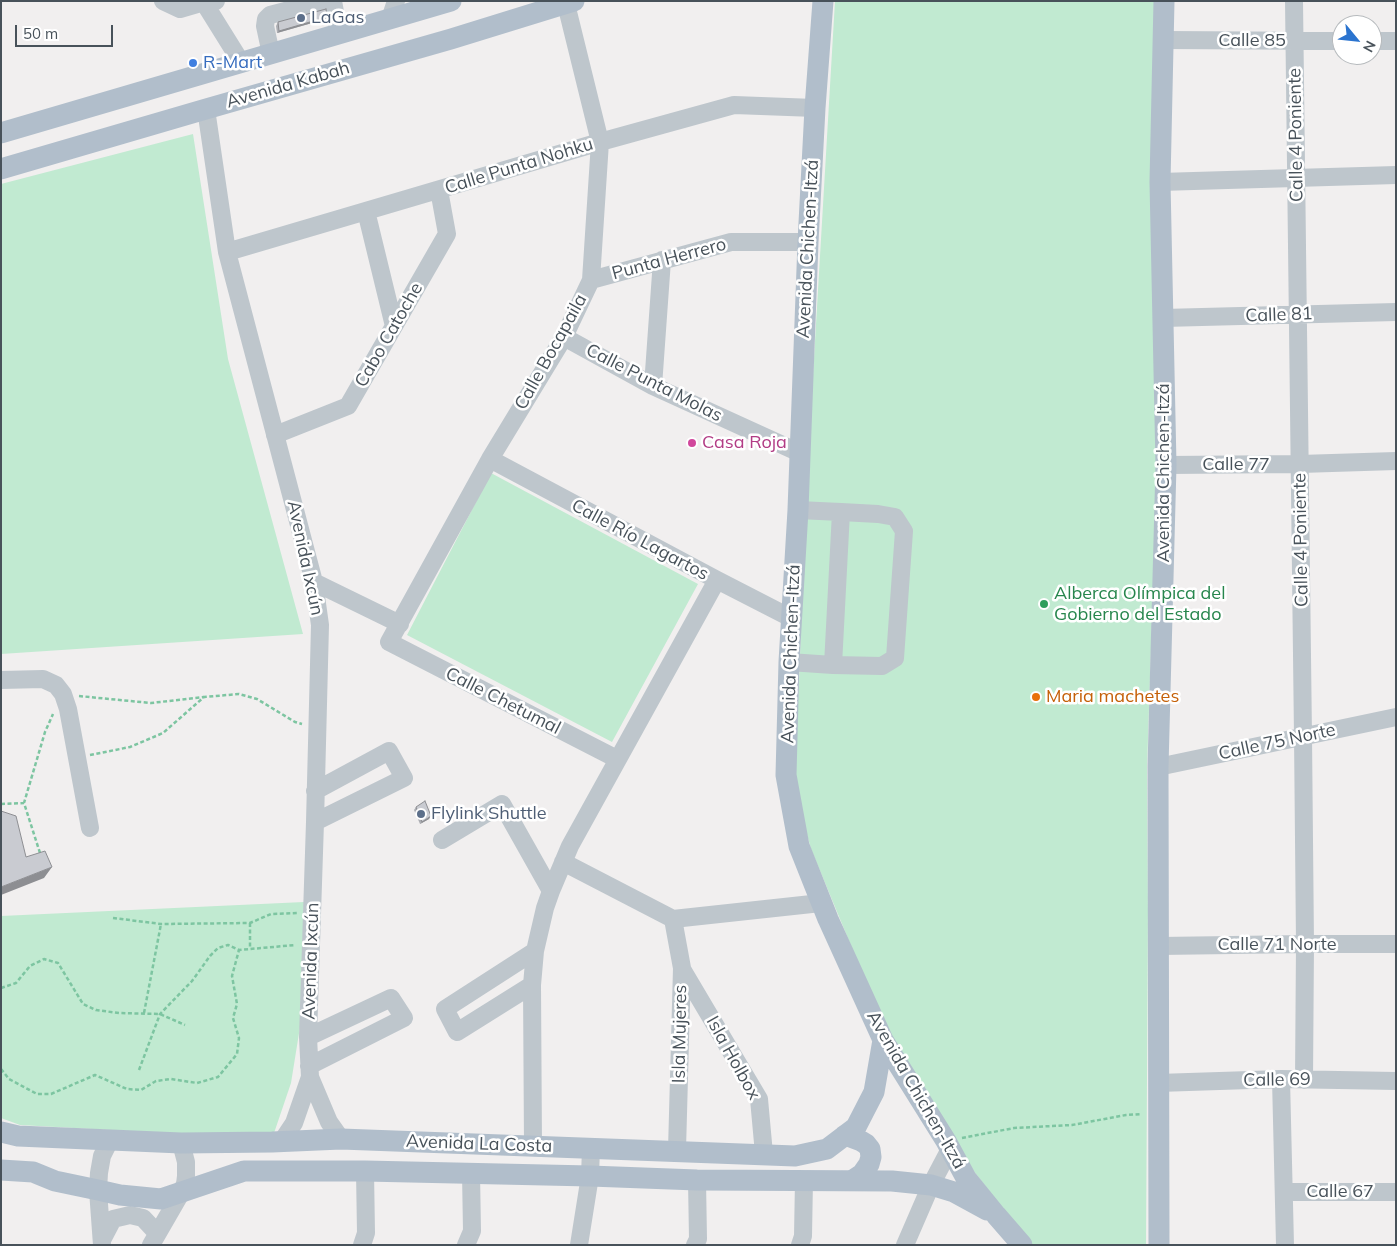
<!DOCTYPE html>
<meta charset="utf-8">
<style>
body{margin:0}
#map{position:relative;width:1397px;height:1246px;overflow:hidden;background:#f1efef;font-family:Mulish,sans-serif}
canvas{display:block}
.frame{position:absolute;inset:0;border:2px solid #48525a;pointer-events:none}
.north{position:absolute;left:1332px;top:15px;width:50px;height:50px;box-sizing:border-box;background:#fff;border:1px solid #b6babd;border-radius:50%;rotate:118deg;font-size:14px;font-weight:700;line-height:20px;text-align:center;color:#48525a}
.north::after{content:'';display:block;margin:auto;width:18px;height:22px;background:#2b74cf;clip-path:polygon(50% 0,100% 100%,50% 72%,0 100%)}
.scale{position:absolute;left:15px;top:25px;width:98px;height:22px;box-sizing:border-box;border:2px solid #48525a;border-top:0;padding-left:6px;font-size:15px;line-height:18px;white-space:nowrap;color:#48525a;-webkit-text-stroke:4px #fff;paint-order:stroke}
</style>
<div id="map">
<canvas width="1397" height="1246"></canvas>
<div class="frame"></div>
<div class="north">N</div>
<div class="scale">50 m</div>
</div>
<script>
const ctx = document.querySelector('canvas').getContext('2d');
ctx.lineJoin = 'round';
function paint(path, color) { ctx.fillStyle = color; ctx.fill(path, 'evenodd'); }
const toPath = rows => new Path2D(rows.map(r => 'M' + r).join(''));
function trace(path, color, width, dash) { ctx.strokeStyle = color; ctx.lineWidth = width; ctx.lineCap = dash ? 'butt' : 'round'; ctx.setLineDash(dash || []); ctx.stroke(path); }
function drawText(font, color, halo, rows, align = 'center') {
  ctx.font = font + ' Mulish,sans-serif'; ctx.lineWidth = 5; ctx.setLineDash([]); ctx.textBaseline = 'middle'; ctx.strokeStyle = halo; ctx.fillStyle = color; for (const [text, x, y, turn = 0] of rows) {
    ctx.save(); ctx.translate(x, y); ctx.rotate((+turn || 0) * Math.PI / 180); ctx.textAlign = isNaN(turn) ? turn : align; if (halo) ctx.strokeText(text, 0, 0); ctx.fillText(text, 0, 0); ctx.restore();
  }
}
const green = toPath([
 [835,1,1154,1,1157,467,1147,769,1148,911,1146,1245,1031,1245,959,1152,888,1035,811,849,803,820,794,774,799,684,805,511],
 [193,134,228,359,303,634,1,654,1,184],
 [491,473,698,584,612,742,407,635],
 [304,902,300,1027,291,1083,272,1139,20,1125,1,1118,1,916]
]);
const path = toPath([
 [79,696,151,703,204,697],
 [90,755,130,747,163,733,204,697,239,694,257,699,295,722,302,724],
 [1,804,24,803],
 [40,853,24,803,45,732,53,714],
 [113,918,161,924,250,923,271,914,298,913],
 [250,923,250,949],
 [1,988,16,983,30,966,44,959,58,963,83,1004,96,1010,119,1013,160,1014,185,1025],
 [144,1013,161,924],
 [1,1069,9,1079,37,1094,51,1094,95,1075,127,1089,141,1090,156,1081,171,1079,197,1083,218,1077,237,1054,239,1038,233,1018,237,1004,232,976,239,950],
 [139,1070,160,1014,192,981,210,956,218,948,228,945,239,950,295,945],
 [962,1138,1014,1128,1072,1125,1126,1115,1142,1114]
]);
const minor = toPath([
 [163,1,180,9,204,2,216,1],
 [203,1,241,62],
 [333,1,339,34],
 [1294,1,1303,736,1305,944,1304,1080],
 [566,4,600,142,591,280,564,337,490,459,389,642,617,759],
 [390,19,396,1],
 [1163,40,1342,41],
 [1372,41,1396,41],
 [271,54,265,26,266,19,270,15,323,1],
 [206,109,227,252,314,582,320,625,315,822,308,1037,310,1077,329,1122,341,1139],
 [1160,182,1396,175],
 [366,211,394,326],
 [227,252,600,142,734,105,815,108],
 [591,280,731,242,808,242],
 [1163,318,1396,312],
 [564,337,653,386,800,453],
 [653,386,662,260],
 [275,435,348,406,447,234,439,190],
 [490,459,717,580,791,618],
 [1166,465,1300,464,1396,461],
 [314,582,400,624],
 [789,662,833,665,841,512,798,510],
 [833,665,882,666,895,658,904,531,895,517,878,514,841,512],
 [1,680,43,679,56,685,63,694,68,709,90,828],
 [1158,767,1396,717],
 [315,791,389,751,404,778,315,822],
 [442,840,502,804,551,891],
 [563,862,673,919,821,903],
 [673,919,682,968,677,1150],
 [1159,946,1305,944,1396,944],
 [682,969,759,1099,764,1154],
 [532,985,457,1032,445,1009,535,951],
 [308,1037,391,998,404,1018,309,1066],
 [1281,1079,1285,1245],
 [1158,1083,1281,1079,1396,1081],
 [282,1141,294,1123,310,1077],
 [533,1146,532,985,535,951,545,908,551,891,570,846,717,580],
 [1284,1192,1396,1192],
 [102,1240,113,1219,130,1215,143,1218,157,1233],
 [102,1245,98,1190,99,1173,102,1156,110,1140],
 [151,1245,181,1193,185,1184,186,1176,186,1162,181,1143],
 [362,1245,366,1233,365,1171],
 [466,1245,472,1231,471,1173],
 [579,1245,590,1176,591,1148],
 [695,1245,698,1239,697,1180],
 [800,1245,803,1236,804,1180],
 [905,1245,931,1185,950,1149]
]);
const major = toPath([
 [823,1,815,108,808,242,798,510,789,662,786,775,799,846,828,919,883,1040,946,1141,966,1178,996,1215,1022,1245],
 [1,133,451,1],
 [1,169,206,109,451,39,574,1],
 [1,1132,18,1136,181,1143,272,1142,341,1139,795,1156,827,1149,856,1127,874,1092,883,1040],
 [845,1135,861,1141,866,1144,870,1149,871,1157,869,1164,862,1174,853,1180],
 [1,1170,33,1172,55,1181,98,1190,120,1195,161,1199,244,1171,365,1171,590,1176,697,1180,892,1181,931,1185,954,1192,987,1210],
 [1159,1245,1158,767,1166,465,1160,182,1164,1]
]);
const wall = toPath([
 [327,17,326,19,277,33,276,26,278,22],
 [416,807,429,819,420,824,414,810]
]);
const shadedWall = toPath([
 [327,17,326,19,277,33,279,31],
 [431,816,429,819,420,824,422,822],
 [52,867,44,878,1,895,1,887]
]);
const building = toPath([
 [326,9,327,17,279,31,278,22,326,9],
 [425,801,431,816,422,822,416,807,425,801],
 [1,811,16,816,26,857,45,851,52,867,1,887,1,811]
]);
const markers = [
 [301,18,5,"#5c6f8a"],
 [193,63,5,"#3f7fe0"],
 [692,443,5,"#d1479c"],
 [1044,604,5,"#2e9e5b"],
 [1036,697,5,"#e8710a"],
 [421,814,5,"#5c6f8a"]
];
const serviceNames = [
 ["LaGas",311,18],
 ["Flylink Shuttle",431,814]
];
const streetNames = [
 ["Calle 85",1252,41],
 ["Avenida Kabah",288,85,-16],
 ["Calle 4 Poniente",1296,135,-91],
 ["Calle Punta Nohku",519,166,-17],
 ["Avenida Chichen-Itzá",808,249,-87],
 ["Punta Herrero",669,259,-15],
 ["Calle 81",1279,315,-2],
 ["Cabo Catoche",389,335,-60],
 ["Calle Bocapaila",551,352,-61],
 ["Calle Punta Molas",654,383,27],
 ["Calle 77",1236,465],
 ["Avenida Chichen-Itzá",1164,473,-90],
 ["Calle Río Lagartos",640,540,28],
 ["Calle 4 Poniente",1301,540,-91],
 ["Avenida Ixcún",305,558,78],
 ["Avenida Chichen-Itzá",791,654,-88],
 ["Calle Chetumal",503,701,27],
 ["Calle 75 Norte",1277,742,-12],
 ["Calle 71 Norte",1277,945],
 ["Avenida Ixcún",311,961,-88],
 ["Isla Mujeres",680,1034,-89],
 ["Isla Holbox",733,1058,61],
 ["Calle 69",1277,1080,-1],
 ["Avenida Chichen-Itzá",916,1090,60],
 ["Avenida La Costa",479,1144,2],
 ["Calle 67",1340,1192]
];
const shopNames = [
 ["R-Mart",203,63]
];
const hotelNames = [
 ["Casa Roja",702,443]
];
const leisureNames = [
 ["Alberca Olímpica del",1054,594],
 ["Gobierno del Estado",1054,615]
];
const foodNames = [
 ["Maria machetes",1046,697]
];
paint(green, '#c1ead1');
trace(path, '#7dc5a1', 2.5, [4, 2.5]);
trace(minor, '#bec6cc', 18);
trace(major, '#b1becb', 21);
paint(wall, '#adafb4');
paint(shadedWall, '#8d8e92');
paint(building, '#c9cbd1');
trace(building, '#8d8e92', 1);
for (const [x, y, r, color] of markers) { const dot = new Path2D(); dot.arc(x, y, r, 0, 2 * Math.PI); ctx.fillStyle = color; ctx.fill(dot); trace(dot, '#fff', 2); }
drawText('18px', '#4e5e75', '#fff', serviceNames, 'left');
drawText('18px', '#48525a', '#fff', streetNames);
drawText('18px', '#366cbe', '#fff', shopNames, 'left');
drawText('18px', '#b23c85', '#fff', hotelNames, 'left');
drawText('18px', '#27864d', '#fff', leisureNames, 'left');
drawText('18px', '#c56008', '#fff', foodNames, 'left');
</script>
